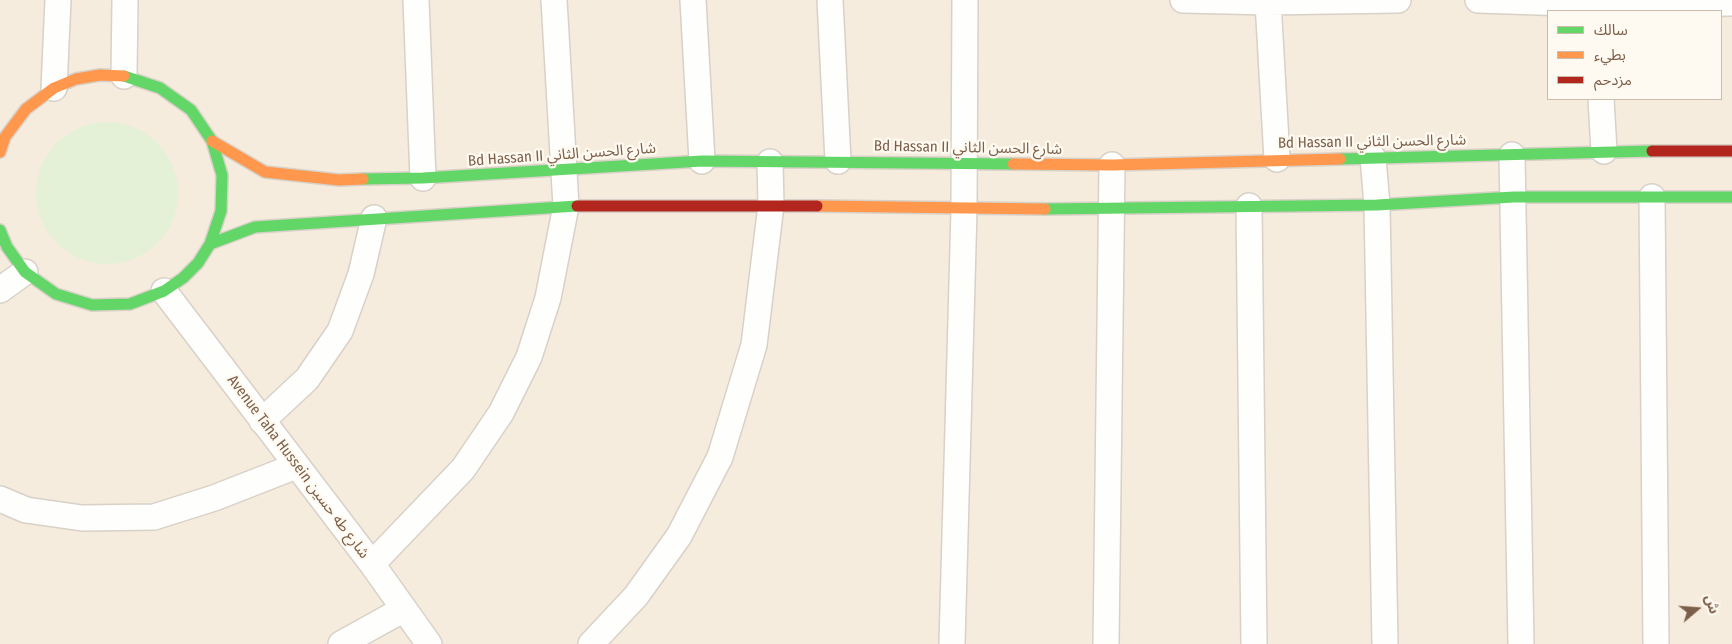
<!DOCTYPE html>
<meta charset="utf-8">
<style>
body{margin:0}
#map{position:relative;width:1732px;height:644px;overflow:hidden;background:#f9f5ed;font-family:"Fira Sans Condensed","Noto Sans Arabic",sans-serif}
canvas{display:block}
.legend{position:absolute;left:1547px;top:10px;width:175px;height:90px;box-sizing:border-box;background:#fffaf1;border:1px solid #cbbcae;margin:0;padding:6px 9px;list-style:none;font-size:15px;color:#7c5f49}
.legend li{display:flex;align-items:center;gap:10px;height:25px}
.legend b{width:25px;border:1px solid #cbbcae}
.north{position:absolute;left:1672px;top:584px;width:50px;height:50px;-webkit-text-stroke:4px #fffaf1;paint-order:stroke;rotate:72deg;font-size:14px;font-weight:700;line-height:20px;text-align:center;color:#7c5f49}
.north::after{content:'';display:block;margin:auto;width:18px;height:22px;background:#7c5f49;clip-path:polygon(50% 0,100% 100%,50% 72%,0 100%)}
</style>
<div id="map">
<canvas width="1732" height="644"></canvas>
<ul class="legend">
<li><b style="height:6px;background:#63d668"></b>سالك</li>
<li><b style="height:6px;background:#ff974d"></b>بطيء</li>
<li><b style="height:6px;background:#b3261e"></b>مزدحم</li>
</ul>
<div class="north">ش</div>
</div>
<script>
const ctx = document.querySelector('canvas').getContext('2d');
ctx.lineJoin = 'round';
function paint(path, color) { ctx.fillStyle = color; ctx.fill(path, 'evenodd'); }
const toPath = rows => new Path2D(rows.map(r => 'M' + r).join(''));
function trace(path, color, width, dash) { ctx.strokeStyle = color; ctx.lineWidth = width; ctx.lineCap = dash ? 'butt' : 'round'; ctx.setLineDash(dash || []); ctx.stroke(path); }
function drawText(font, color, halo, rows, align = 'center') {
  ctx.font = font + ' "Fira Sans Condensed","Noto Sans Arabic",sans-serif'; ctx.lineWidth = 4.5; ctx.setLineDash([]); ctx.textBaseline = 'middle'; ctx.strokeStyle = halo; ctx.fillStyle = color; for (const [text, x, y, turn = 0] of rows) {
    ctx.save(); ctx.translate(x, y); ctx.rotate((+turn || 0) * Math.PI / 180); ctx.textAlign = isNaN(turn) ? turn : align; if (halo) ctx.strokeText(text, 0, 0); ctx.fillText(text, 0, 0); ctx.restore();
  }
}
const residential = toPath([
 [0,0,1732,0,1732,644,0,644],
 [1548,11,1721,11,1721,99,1548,99]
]);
const green = toPath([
 '36 193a71 71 0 1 1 142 0a71 71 0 1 1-142 0Z'
]);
const street = toPath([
 [416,0,423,178],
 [693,0,702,161],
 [830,0,838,161],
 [1183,0,1268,2,1398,0],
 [1478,0,1598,4,1732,3],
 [1268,2,1277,159],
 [124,76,125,0],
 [54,88,58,0],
 [1601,99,1604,151],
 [1512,155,1521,644],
 [1373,158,1377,205,1385,644],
 [1652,197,1656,644],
 [1249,206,1254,644],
 [0,290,25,272],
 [164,291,372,564,429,644],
 [262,421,307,379,340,331,361,274,374,218],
 [0,499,26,510,82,518,154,517,214,498,296,466],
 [372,564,463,469,501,413,529,357,548,298,566,206,554,0],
 [341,644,404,609],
 [591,644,636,596,679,536,720,457,754,345,771,205,770,162],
 [952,644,964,210,965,0],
 [1106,644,1112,165]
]);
const fast = toPath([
 [1340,159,1652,151],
 [363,179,423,178,702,161,1013,164],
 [1045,209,1377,205,1514,197,1732,197],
 [0,230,7,247,25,272,56,294,92,305,130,304,164,291,183,278,198,263,210,244,221,211,222,175,212,141,191,110,160,88,124,76],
 [210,244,255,227,577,206]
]);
const slow = toPath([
 [212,141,265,172,339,180,363,179],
 [0,152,5,137,26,109,54,88,76,79,100,75,124,76],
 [1013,164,1112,165,1340,159],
 [817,206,1045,209]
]);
const jam = toPath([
 [1652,151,1732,151],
 [577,206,817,206]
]);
const streetNames = [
 ["Bd Hassan II شارع الحسن الثاني",1372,142,-1],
 ["Bd Hassan II شارع الحسن الثاني",968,148,1],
 ["Bd Hassan II شارع الحسن الثاني",562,155,-4],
 ["Avenue Taha Hussein شارع طه حسين",298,467,53]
];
paint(residential, '#f6ecdd');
paint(green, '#e4f1d7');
trace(street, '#d7d1c8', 28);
trace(fast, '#d8d1c8', 14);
trace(slow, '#d8d1c8', 14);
trace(jam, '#d8d1c8', 14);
trace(street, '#fefefc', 25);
trace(fast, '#63d668', 11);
trace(slow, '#ff974d', 11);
trace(jam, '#b3261e', 11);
drawText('15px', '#7c5f49', '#fffaf1', streetNames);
</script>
